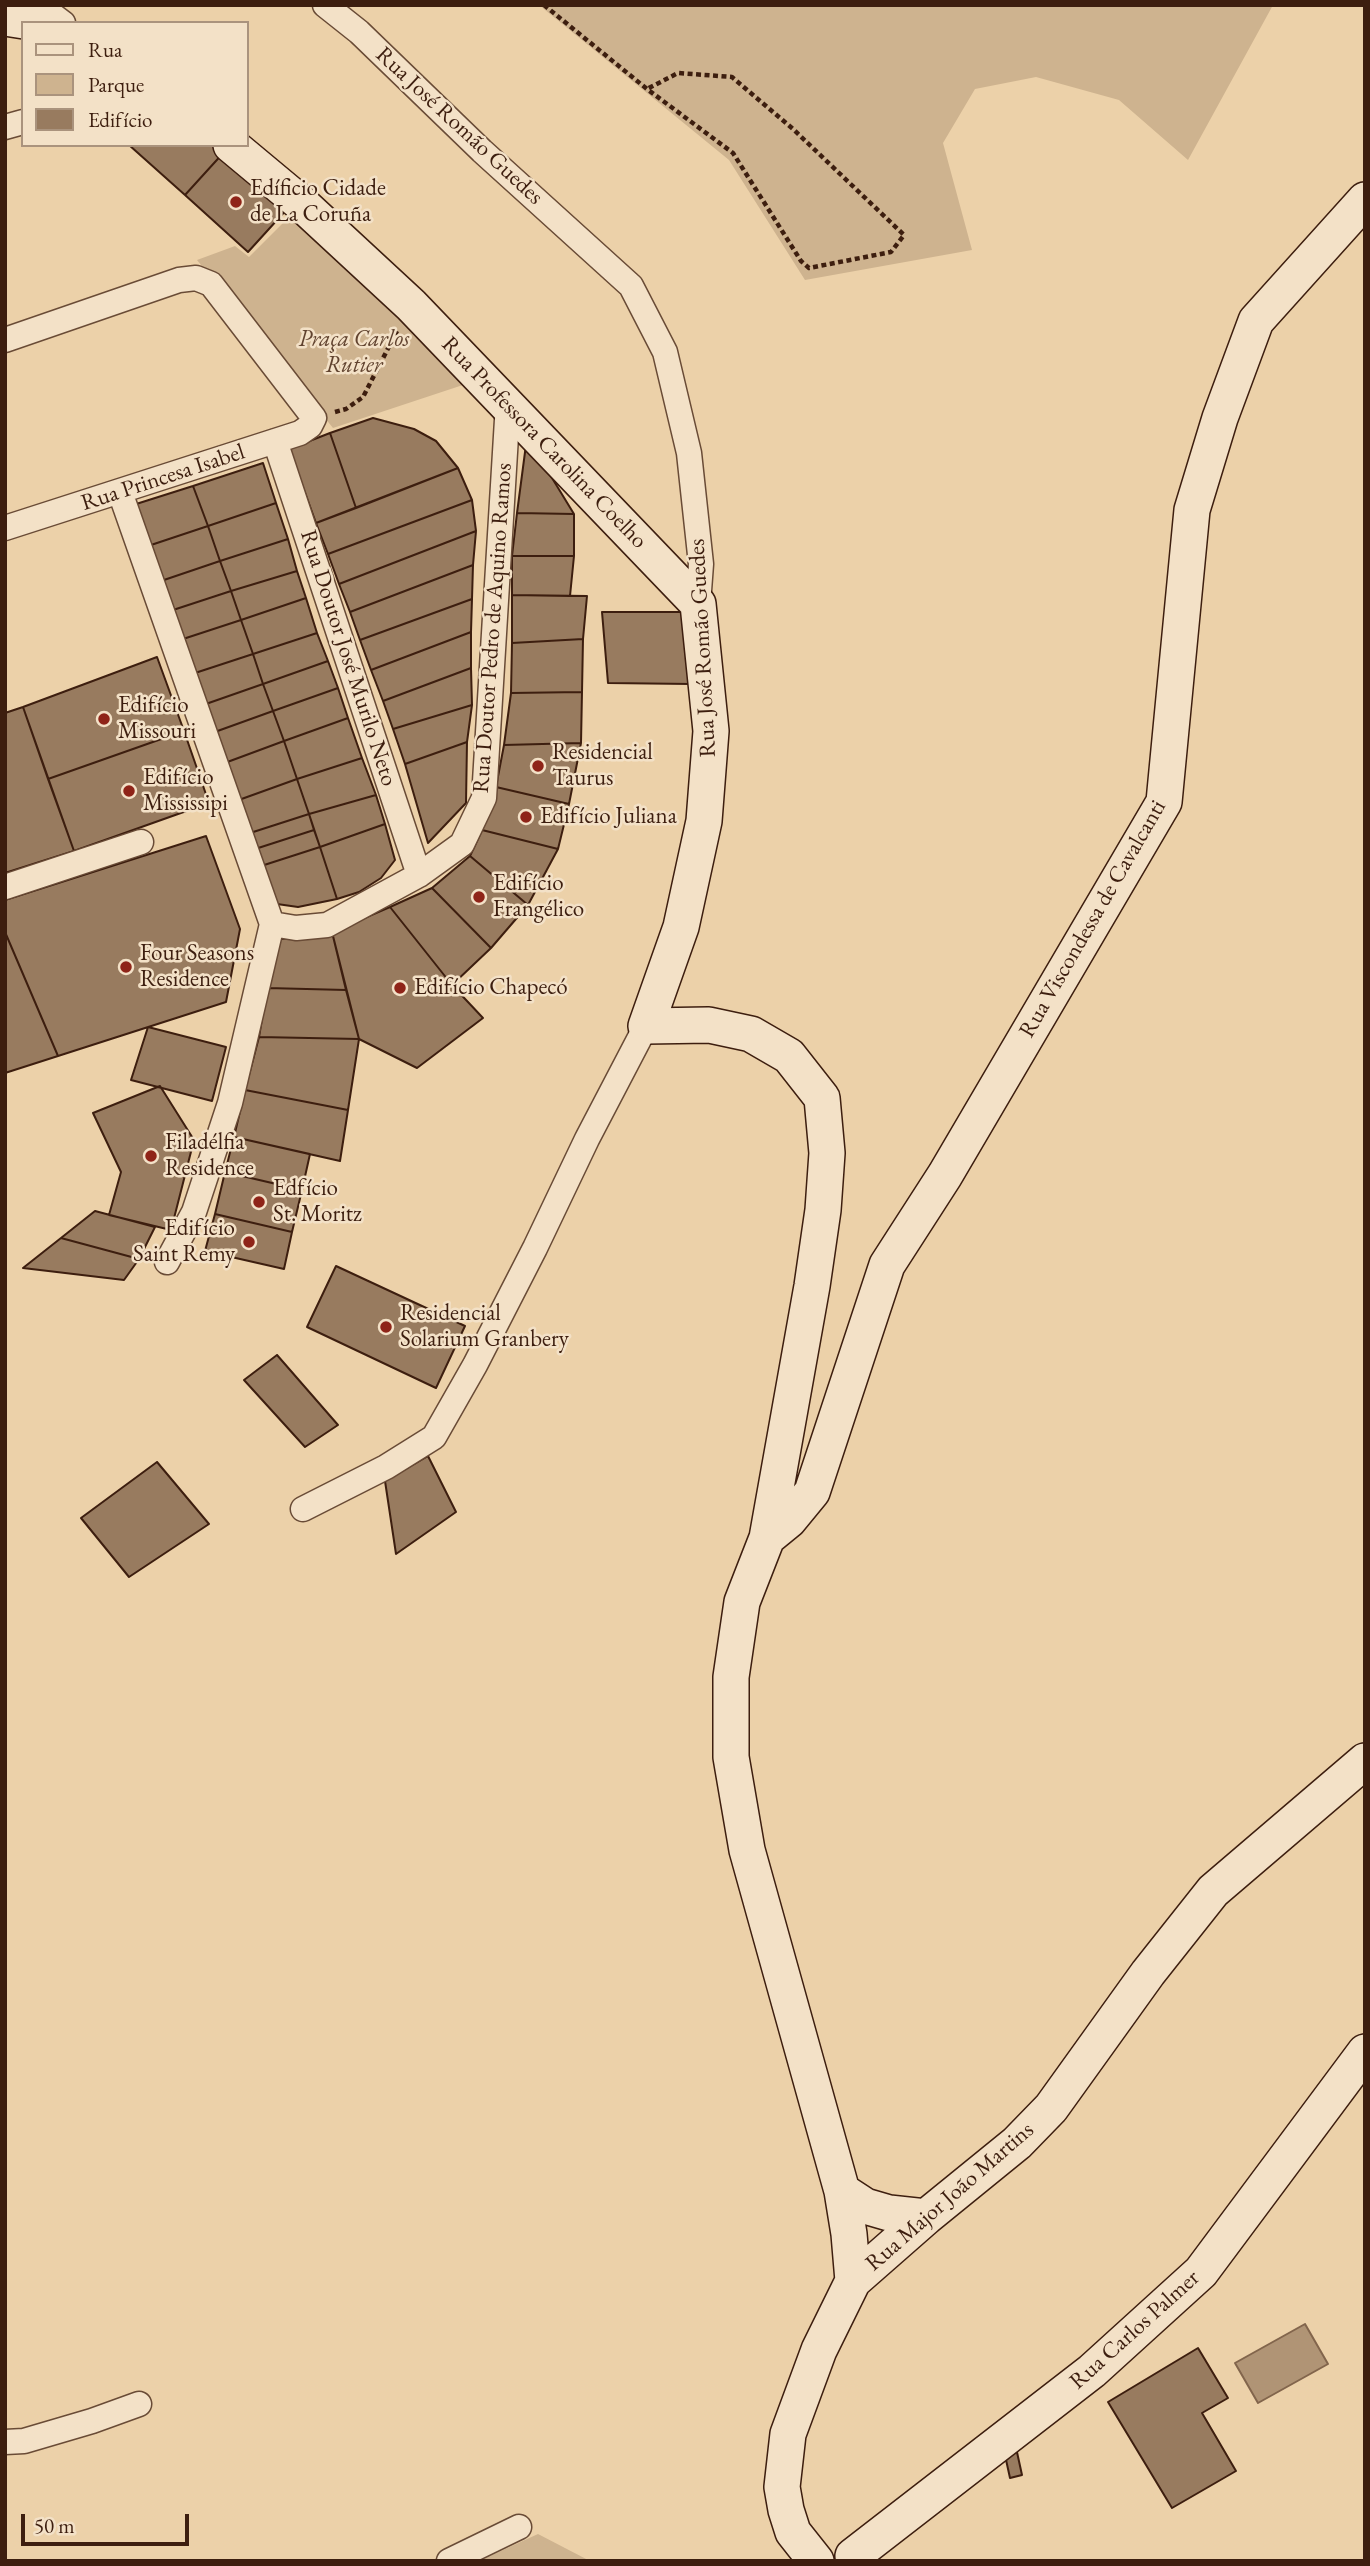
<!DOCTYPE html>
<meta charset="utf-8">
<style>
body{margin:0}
#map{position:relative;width:1370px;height:2566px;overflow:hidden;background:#ecd1a9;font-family:"EB Garamond",serif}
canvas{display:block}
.frame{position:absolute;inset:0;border:7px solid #3d1e0f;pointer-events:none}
.legend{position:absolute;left:21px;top:21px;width:228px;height:126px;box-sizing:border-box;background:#f3e1c7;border:2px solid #aa937d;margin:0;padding:9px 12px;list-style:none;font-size:21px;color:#3d1e0f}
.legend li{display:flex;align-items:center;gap:14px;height:35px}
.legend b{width:35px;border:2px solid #aa937d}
.scale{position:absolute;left:21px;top:2514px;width:168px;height:32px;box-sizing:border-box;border:4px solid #3d1e0f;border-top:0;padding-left:9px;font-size:21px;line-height:24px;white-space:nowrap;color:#3d1e0f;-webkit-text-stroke:5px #f3e1c7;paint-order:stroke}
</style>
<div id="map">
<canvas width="1370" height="2566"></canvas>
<div class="frame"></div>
<ul class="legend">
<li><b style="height:9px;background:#f3e1c7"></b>Rua</li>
<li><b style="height:19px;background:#ceb38f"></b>Parque</li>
<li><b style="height:19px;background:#987b5f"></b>Edifício</li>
</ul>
<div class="scale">50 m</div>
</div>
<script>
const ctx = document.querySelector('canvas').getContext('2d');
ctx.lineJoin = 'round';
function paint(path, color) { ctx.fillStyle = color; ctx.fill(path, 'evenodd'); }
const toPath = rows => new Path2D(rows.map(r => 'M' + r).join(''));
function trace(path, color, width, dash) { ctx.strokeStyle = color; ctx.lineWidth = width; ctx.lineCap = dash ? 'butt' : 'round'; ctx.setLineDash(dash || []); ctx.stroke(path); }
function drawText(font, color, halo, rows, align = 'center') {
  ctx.font = font + ' "EB Garamond",serif'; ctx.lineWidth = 5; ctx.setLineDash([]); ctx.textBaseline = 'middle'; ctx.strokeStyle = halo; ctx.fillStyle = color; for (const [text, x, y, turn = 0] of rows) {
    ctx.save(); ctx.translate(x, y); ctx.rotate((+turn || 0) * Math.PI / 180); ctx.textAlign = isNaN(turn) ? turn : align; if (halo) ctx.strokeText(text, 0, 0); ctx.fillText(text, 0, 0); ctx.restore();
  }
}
const green = toPath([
 [539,5,1273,5,1188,160,1119,100,1036,77,975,89,943,143,972,250,805,280,729,160],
 [296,210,478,380,333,428,197,260,235,246,249,257],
 [538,2534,590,2561,479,2561]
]);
const water = toPath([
 [1305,2324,1328,2364,1258,2403,1235,2363,1305,2324]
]);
const building = toPath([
 [129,145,218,145,225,151,185,195,129,145],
 [225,151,288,208,248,252,185,195,225,151],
 [373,418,414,429,436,441,458,468,356,508,330,433,373,418],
 [330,433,356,508,316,523,289,449,330,433],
 [527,437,574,514,517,513,527,437],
 [263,463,276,503,208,526,193,486,263,463],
 [458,468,472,500,328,554,316,523,458,468],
 [193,486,208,526,148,546,133,505,193,486],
 [472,500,476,531,339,584,328,554,472,500],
 [276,503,288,539,220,561,208,526,276,503],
 [517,513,574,514,574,556,512,556,517,513],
 [208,526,220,561,161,581,148,546,208,526],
 [476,531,473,565,350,612,339,584,476,531],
 [288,539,297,571,231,591,220,561,288,539],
 [512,556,574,556,570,596,512,595,512,556],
 [220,561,231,591,170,611,161,581,220,561],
 [473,565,472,599,360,640,350,612,473,565],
 [297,571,306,598,241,620,231,591,297,571],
 [231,591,241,620,180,640,170,611,231,591],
 [512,595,587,596,583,639,512,643,512,595],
 [306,598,317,633,253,654,241,620,306,598],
 [472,599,471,632,371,670,360,640,472,599],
 [602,612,693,612,691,684,608,683,602,612],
 [241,620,253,654,192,674,180,640,241,620],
 [471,632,471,668,383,701,371,670,471,632],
 [317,633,328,661,263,684,253,654,317,633],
 [583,639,582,692,511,693,512,643,583,639],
 [253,654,263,684,203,705,192,674,253,654],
 [157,657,184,731,48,779,23,707,157,657],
 [328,661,338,688,273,711,263,684,328,661],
 [471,668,472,705,393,729,383,701,471,668],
 [263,684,273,711,212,733,203,705,263,684],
 [338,688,348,718,284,741,273,711,338,688],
 [582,692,581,743,504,745,511,693,582,692],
 [472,705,467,742,405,764,393,729,472,705],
 [23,707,74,851,5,873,5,713,23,707],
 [273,711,284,741,222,764,212,733,273,711],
 [348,718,362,758,297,779,284,741,348,718],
 [184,731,209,803,74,851,48,779,184,731],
 [284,741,297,779,236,801,222,764,284,741],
 [467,742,466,803,428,843,405,764,467,742],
 [581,743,569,804,496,787,504,745,581,743],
 [362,758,376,795,309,814,297,779,362,758],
 [297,779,309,814,247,834,236,801,297,779],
 [496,787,569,804,558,849,482,830,496,787],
 [376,795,385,824,320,847,309,814,376,795],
 [309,814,314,830,252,850,247,834,309,814],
 [385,824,395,860,381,878,359,892,337,899,320,847,385,824],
 [314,830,320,847,258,867,252,850,314,830],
 [482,830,558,849,528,905,470,856,482,830],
 [206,836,240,929,226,1002,58,1056,5,932,5,900,206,836],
 [320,847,337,899,298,907,277,904,258,867,320,847],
 [470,856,528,905,491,948,432,888,470,856],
 [432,888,491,948,452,985,390,907,432,888],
 [390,907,452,985,483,1018,417,1068,359,1039,332,932,390,907],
 [5,932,58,1056,5,1073,5,932],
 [332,932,346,990,267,988,274,940,332,932],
 [267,988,346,990,359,1039,259,1037,267,988],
 [148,1027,226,1047,212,1101,131,1080,148,1027],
 [259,1037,359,1039,348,1110,245,1090,259,1037],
 [160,1086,194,1140,171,1230,109,1215,121,1172,93,1113,160,1086],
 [245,1090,348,1110,340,1161,234,1137,245,1090],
 [234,1137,310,1154,302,1190,225,1172,234,1137],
 [225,1172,302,1190,292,1232,215,1214,225,1172],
 [95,1211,155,1227,139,1259,61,1238,95,1211],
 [215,1214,292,1232,284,1269,205,1251,215,1214],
 [61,1238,139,1259,124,1280,23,1268,61,1238],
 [336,1266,465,1326,436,1388,307,1327,336,1266],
 [277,1355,338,1425,305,1447,244,1380,277,1355],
 [428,1456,456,1512,396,1554,385,1481,428,1456],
 [157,1462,209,1524,129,1577,81,1518,157,1462],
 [1198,2348,1228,2398,1202,2413,1236,2471,1172,2508,1108,2402,1198,2348],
 [1015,2443,1022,2475,1010,2478,1003,2446,1015,2443]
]);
const path = toPath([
 [544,5,647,89,733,153,801,261,809,268,891,252,904,235,793,129,732,77,678,73,647,89],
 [335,412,346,409,363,397,397,331]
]);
const street = toPath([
 [39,5,63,23],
 [325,5,359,32,482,151,631,286,665,352,689,453,701,564,698,604],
 [5,127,23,122],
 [5,340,179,280,196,278,211,284,314,418,310,426,300,433,5,528],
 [275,441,419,875],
 [120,492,272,924,230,1103,194,1212,167,1262],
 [5,887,141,842],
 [272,924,296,928,327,925,419,875,462,844,484,798,508,403],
 [303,1509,386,1467,434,1437,475,1365,535,1248,587,1139,646,1026],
 [5,2442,24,2441,92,2421,139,2404],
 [449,2561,519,2527]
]);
const secondary = toPath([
 [5,18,37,23],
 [231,145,303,205,411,305,698,604,711,731,704,821,681,927,646,1026,709,1025,751,1034,789,1056,822,1098,827,1153,823,1210,812,1286,767,1538,742,1602,731,1677,731,1757,747,1850,842,2191,849,2234,853,2281],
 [767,1538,789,1520,812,1492,887,1265,945,1175,1164,802,1192,510,1220,418,1256,321,1365,200],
 [842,2191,865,2206,889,2213,926,2217],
 [853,2556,1092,2371,1201,2272,1365,2052],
 [816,2561,793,2532,786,2510,782,2487,788,2434,819,2350,853,2281,926,2217,1017,2143,1051,2108,1148,1973,1213,1891,1365,1761]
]);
const markers = [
 [236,202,7,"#8f2418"],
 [104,719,7,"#8f2418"],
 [538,766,7,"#8f2418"],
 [129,791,7,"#8f2418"],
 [526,817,7,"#8f2418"],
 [479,897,7,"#8f2418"],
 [126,967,7,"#8f2418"],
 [400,988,7,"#8f2418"],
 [151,1156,7,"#8f2418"],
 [259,1202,7,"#8f2418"],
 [249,1242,7,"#8f2418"],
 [386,1327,7,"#8f2418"]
];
const streetNames = [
 ["Rua José Romão Guedes",459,126,43],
 ["Rua Professora Carolina Coelho",544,443,46],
 ["Rua Princesa Isabel",163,478,-18],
 ["Rua Doutor Pedro de Aquino Ramos",493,628,-86],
 ["Rua José Romão Guedes",703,648,-93],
 ["Rua Doutor José Murilo Neto",348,658,72],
 ["Rua Viscondessa de Cavalcanti",1093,919,-60],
 ["Rua Major João Martins",950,2197,-41],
 ["Rua Carlos Palmer",1135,2330,-42]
];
const poiNames = [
 ["Edíficio Cidade",250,189],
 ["de La Coruña",250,215],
 ["Edifício",118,706],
 ["Missouri",118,732],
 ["Residencial",552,753],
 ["Taurus",552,779],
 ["Edifício",143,778],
 ["Mississipi",143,804],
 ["Edifício Juliana",540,817],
 ["Edifício",493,884],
 ["Frangélico",493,910],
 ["Four Seasons",140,954],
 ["Residence",140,980],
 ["Edifício Chapecó",414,988],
 ["Filadélfia",165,1143],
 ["Residence",165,1169],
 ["Edfício",273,1189],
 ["St. Moritz",273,1215],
 ["Edifício",235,1229,"right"],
 ["Saint Remy",235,1255,"right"],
 ["Residencial",400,1314],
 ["Solarium Granbery",400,1340]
];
const parkNames = [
 ["Praça Carlos",354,340],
 ["Rutier",354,366]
];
paint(green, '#ceb38f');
paint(water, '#b09475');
trace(water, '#82654c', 2);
paint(building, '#987b5f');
trace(building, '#3d1e0f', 2);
trace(street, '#694b36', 27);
trace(secondary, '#3d1e0f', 38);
trace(path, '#3d1e0f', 4.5, [5, 3.5]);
trace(street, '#f3e1c7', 24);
trace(secondary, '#f3e1c7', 35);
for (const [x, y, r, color] of markers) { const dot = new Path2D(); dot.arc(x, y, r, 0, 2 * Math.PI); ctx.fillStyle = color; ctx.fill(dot); trace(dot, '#f3e1c7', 2.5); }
drawText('23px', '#3d1e0f', '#f3e1c7', streetNames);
drawText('23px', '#3d1e0f', '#f3e1c7', poiNames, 'left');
drawText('italic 23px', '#61432f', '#f3e1c7', parkNames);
</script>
